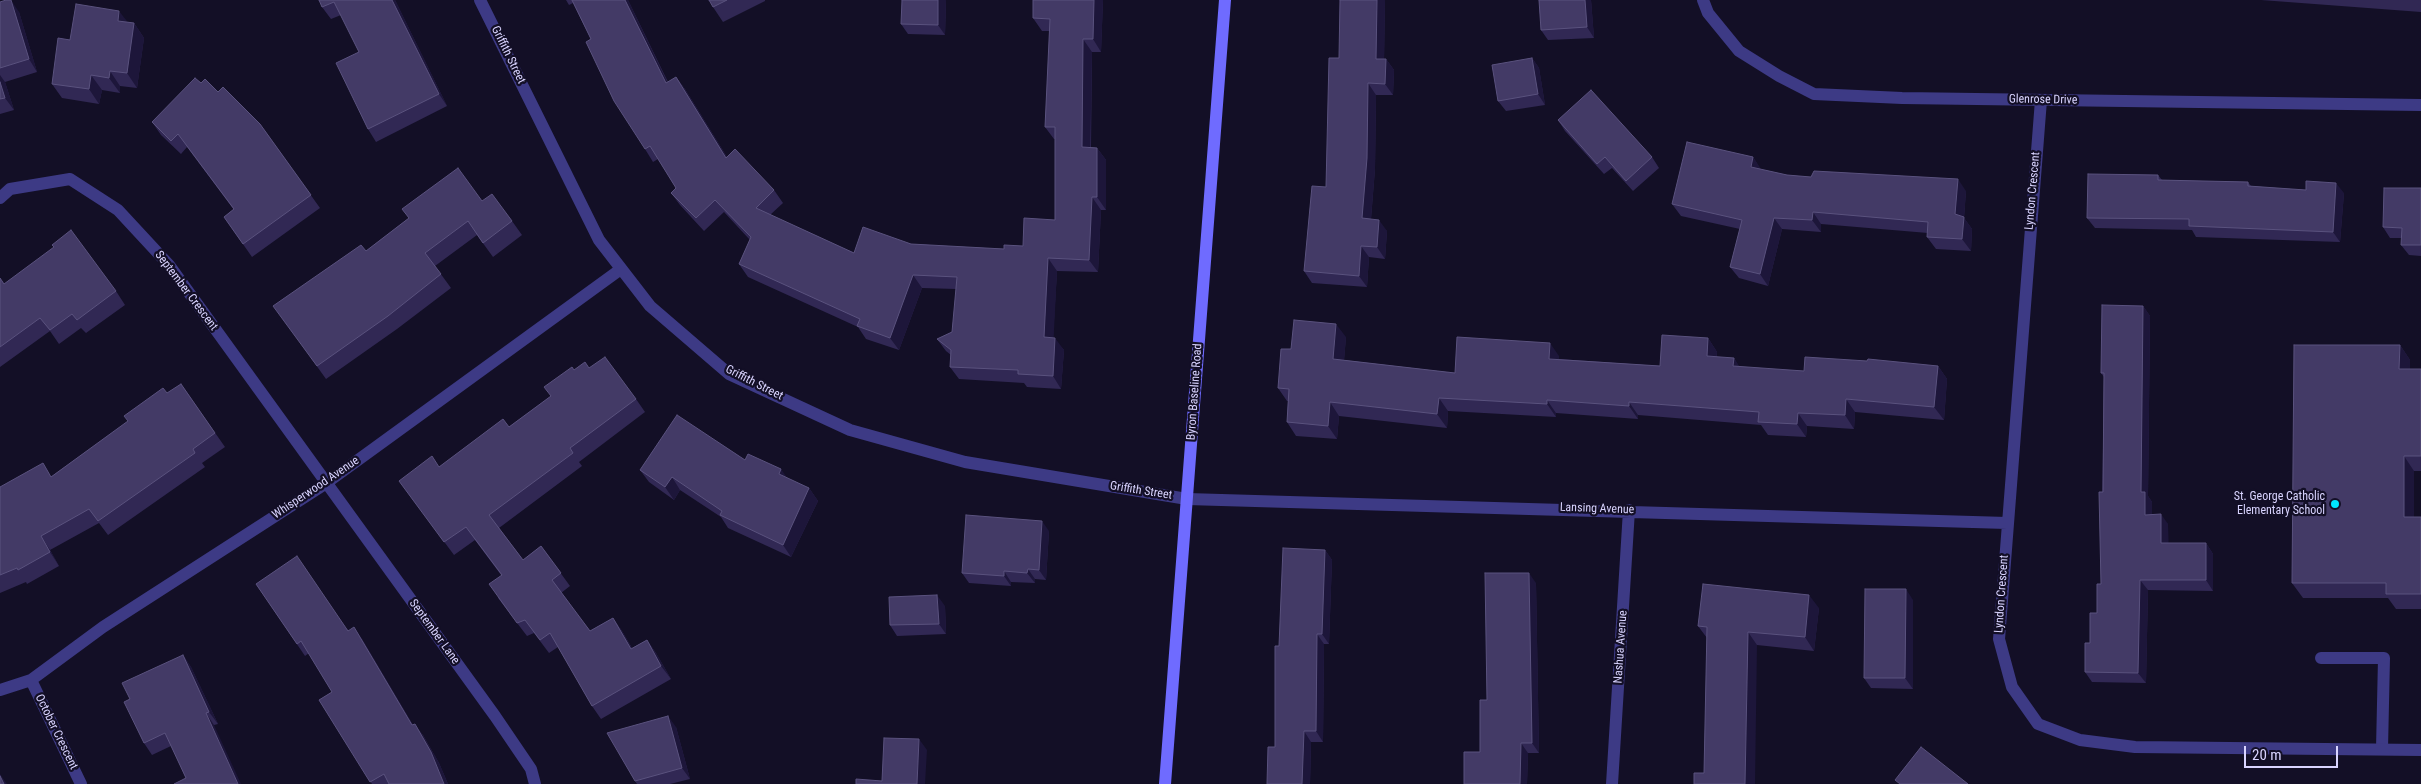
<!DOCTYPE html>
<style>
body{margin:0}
#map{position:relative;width:2421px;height:784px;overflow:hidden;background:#130f26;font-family:"Roboto Condensed",sans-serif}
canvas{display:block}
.scale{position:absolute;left:2244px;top:746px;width:94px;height:22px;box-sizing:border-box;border:2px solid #d9d4ff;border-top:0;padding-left:6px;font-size:15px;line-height:18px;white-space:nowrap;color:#d9d4ff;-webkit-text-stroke:4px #130f26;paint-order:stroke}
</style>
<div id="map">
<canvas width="2421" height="784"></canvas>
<div class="scale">20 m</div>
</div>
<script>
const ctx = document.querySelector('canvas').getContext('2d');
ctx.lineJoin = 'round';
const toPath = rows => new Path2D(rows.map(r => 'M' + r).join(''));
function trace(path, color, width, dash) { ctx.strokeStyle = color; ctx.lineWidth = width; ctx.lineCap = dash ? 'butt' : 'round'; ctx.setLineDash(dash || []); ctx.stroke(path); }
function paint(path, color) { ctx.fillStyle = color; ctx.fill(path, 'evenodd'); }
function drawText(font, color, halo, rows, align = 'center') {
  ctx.font = font + ' "Roboto Condensed",sans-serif'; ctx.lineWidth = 4.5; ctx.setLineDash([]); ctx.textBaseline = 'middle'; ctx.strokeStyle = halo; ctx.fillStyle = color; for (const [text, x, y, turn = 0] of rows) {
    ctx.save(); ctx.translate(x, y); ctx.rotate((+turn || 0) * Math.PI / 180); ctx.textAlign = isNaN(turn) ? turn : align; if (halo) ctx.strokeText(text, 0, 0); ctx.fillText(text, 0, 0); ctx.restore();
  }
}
const service = toPath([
 [2321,658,2384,658,2382,749]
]);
const minor = toPath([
 [1703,0,1708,13,1739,51,1779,76,1814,94,1902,98,2421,105],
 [2041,100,1999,639,2012,687,2038,724,2080,740,2135,747,2421,750],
 [0,198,10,189,70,179,118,210,169,265,495,716,531,769,535,784],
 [1187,499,2007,523],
 [31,680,81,784],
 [0,690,31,680,103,627,325,484,621,269],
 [1612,784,1629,510]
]);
const tertiary = toPath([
 [480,0,599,240,650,306,729,374,850,430,965,462,1187,499]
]);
const secondary = toPath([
 [1165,784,1225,0]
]);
const wall = toPath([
 [319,0,395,0,447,106,376,142,368,129,359,52,341,15,331,19,322,7],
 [566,0,628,0,668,82,676,77,685,89,727,157,774,190,783,203,770,215,854,253,911,244,1004,249,1023,246,1055,220,1055,139,1054,139,1045,127,1050,31,1042,31,1033,18,1103,0,1101,52,1092,52,1091,147,1097,148,1106,160,1106,210,1101,210,1098,272,1057,271,1053,338,1064,350,1061,389,1027,387,1024,383,959,379,950,367,951,355,946,351,937,339,952,332,956,289,922,288,899,350,866,339,858,327,748,277,739,264,750,240,724,212,704,231,680,205,671,193,676,188,658,159,653,162,645,149,573,3,569,5],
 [709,0,765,0,765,1,723,22,713,7],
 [946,0,945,35,908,34,901,24],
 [1385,0,1384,59,1386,59,1394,70,1393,95,1376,95,1375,169,1371,219,1387,231,1385,259,1369,257,1367,287,1312,283,1304,271,1326,187,1339,58],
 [1539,0,1591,0,1594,38,1548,40,1541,30],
 [2261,0,2421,0,2421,12],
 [0,2,19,12,37,72,5,82,14,110,0,114],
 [127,22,134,23,144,38,137,88,120,86,120,93,102,90,99,104,62,98,52,84,70,40],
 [1532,58,1539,68,1545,105,1506,111,1498,101],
 [201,83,218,92,260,124,320,208,252,257,224,217,234,210,187,147,181,154,161,135,152,122],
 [1558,120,1652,157,1659,168,1633,191,1612,168,1604,174,1565,131],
 [1753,157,1761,170,1787,175,1966,191,1964,218,1972,229,1971,251,1936,249,1927,237,1928,233,1821,224,1821,232,1782,229,1768,286,1739,278,1730,267,1740,229,1681,216,1672,204],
 [2158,175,2162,180,2248,182,2251,186,2344,193,2340,242,2196,237,2192,230,2095,228,2087,218],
 [2421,188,2421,256,2409,255,2401,245,2402,238,2390,238,2383,227],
 [482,201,512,221,522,235,493,257,477,235,435,266,451,288,397,329,326,379,283,319,366,251,409,218,402,209],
 [0,278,4,284,116,291,125,305,86,333,81,328,59,344,50,331,0,367],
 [2143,306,2150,316,2148,496,2152,502,2152,514,2168,524,2168,543,2206,543,2213,554,2213,591,2148,590,2146,683,2092,682,2085,672,2090,643,2097,613,2101,584,2104,377,2101,373],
 [1346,337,1344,360,1455,373,1559,356,1559,359,1660,366,1708,338,1717,352,1717,357,1734,358,1739,367,1804,371,1938,366,1947,379,1944,420,1855,412,1854,429,1807,426,1806,437,1768,435,1761,425,1638,415,1638,419,1556,413,1556,417,1448,411,1447,428,1339,416,1337,439,1296,436,1287,422,1288,401,1287,401,1278,388,1291,349],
 [2400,345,2410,360,2410,369,2421,369,2421,471,2414,471,2414,517,2421,517,2421,609,2396,609,2388,598,2303,598,2292,583],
 [589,368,636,399,645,412,579,462,582,466,499,528,523,560,541,546,570,586,561,593,590,631,613,618,622,631,632,648,647,640,656,653,671,679,601,719,592,706,558,647,549,653,534,633,527,636,498,598,501,575,475,540,454,555,399,481,439,467,509,427,550,397,574,370],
 [181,384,225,447,202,463,205,467,108,535,99,523,50,550,59,566,27,584,26,582,0,593,0,487,52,476],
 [745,460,809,488,818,501,791,557,728,528,721,517,680,490,674,500,649,482,640,470],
 [1049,531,1046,580,1035,579,1035,583,1011,582,1011,586,969,583,962,573],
 [1325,550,1332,560,1329,644,1324,644,1323,742,1311,742,1310,784,1267,784,1275,747,1279,646],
 [1536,583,1539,753,1528,753,1527,784,1464,784,1480,752,1487,700],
 [256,584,348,630,362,639,413,725,423,735,439,763,448,784,372,784,319,700,332,692,309,653,305,656],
 [1913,600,1913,689,1871,688,1864,678],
 [945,606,946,634,897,636,890,625],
 [1819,608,1814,651,1757,645,1704,773,1707,638,1698,626],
 [183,655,191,667,218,724,214,725,186,778,171,746,152,755,144,743,130,699],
 [676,727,690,779,670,784,637,784,635,781]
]);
const shadedWall = toPath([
 [11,0,19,12,37,72,29,59],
 [392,0,395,0,447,106,439,94],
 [625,0,628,0,674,96,666,83],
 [938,0,946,0,945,35,938,25],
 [1094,0,1103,0,1101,52,1093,39],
 [1377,0,1385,0,1384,70,1376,59],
 [1585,0,1591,0,1594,38,1587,27],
 [119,11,130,25,118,21],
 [134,23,144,38,137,88,127,73],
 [1083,39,1092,52,1090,160,1082,147],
 [1532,58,1539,68,1545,105,1538,94],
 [1386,59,1394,70,1393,95,1385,84],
 [110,71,120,86,120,93,109,78],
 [0,75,5,82,14,110,5,98,0,82],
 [91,75,102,90,99,104,89,89],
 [676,77,685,89,735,170,726,158],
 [1368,83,1376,95,1375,169,1370,230,1362,218],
 [1097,148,1106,160,1106,210,1097,197],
 [1753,157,1761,169,1759,179,1751,167],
 [1958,179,1966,191,1964,218,1972,229,1971,251,1962,239,1955,214],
 [2336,183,2344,193,2340,242,2333,232],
 [1092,197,1101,210,1098,272,1089,260],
 [1813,212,1821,224,1821,232,1812,220],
 [1774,218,1782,229,1768,286,1760,274],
 [1379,220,1387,231,1385,259,1377,247],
 [1361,246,1369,257,1367,287,1359,276],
 [1048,258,1057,271,1053,350,1044,337],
 [913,275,922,288,899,350,890,338],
 [2143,306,2150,316,2148,496,2152,502,2152,525,2145,515,2141,492],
 [1336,324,1346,337,1343,372,1333,359],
 [1055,338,1064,350,1061,389,1053,376],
 [1708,338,1717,352,1716,370,1707,356],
 [1550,343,1559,356,1559,372,1549,359],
 [2400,345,2410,360,2410,384,2399,369],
 [1734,358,1743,372,1733,366],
 [1938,366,1947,379,1944,420,1934,407],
 [1439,398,1448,411,1447,428,1437,414],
 [1846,399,1855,412,1854,429,1845,415],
 [1547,400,1556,413,1556,417,1547,404],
 [1330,402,1339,416,1337,439,1328,426],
 [1629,402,1638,415,1638,419,1629,406],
 [1798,413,1807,426,1806,437,1797,424],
 [2404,456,2414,471,2414,532,2404,517],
 [781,469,790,482,779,474],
 [672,477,680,490,674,500,665,487],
 [809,488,818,501,791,557,783,545],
 [2161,514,2168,524,2169,554,2161,543],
 [1042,521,1049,531,1046,580,1039,570],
 [41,536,50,550,59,566,50,552],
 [2206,543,2213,554,2213,591,2206,580],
 [1325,550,1332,560,1329,644,1322,634],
 [1028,569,1035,579,1035,583,1027,573],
 [1004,571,1011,582,1011,586,1004,576],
 [1529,573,1536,583,1539,753,1532,743],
 [2140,580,2148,590,2146,683,2138,673],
 [1906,589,1913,600,1913,689,1905,678],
 [937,595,945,606,946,634,939,624],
 [1809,595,1819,608,1814,651,1805,637],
 [613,618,622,631,640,662,631,649],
 [354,627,362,639,420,737,412,725],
 [1748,632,1757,645,1755,784,1745,784],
 [1317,634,1324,644,1323,742,1316,731],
 [647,640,656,653,671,679,661,666],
 [183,655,191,667,218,724,209,712],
 [206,713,214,725,241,784,238,784],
 [668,716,676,727,690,779,682,768],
 [415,724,423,735,439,763,448,784,444,784],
 [1304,731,1311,742,1310,784,1302,784],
 [919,739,927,750,925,784,917,784],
 [1521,743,1528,753,1527,784,1520,784],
 [0,774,7,784,4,784,0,776]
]);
const building = toPath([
 [6,0,11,0,29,59,0,68,0,2,6,0],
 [319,0,392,0,439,94,368,129,336,63,359,52,334,2,322,7,319,0],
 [572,0,625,0,666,83,676,77,726,158,735,149,774,190,756,208,854,253,863,227,911,244,1004,249,1004,245,1023,246,1024,218,1055,220,1055,127,1045,127,1050,19,1033,18,1033,0,1094,0,1093,39,1083,39,1082,147,1097,148,1097,197,1092,197,1089,260,1048,258,1044,337,1055,338,1053,376,1018,374,1018,370,950,367,951,350,937,339,952,332,957,277,913,275,890,338,857,326,860,319,739,264,751,237,715,200,696,218,671,193,676,188,650,146,645,149,614,101,586,42,591,39,572,0],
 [709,0,727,0,713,7,709,0],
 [902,0,938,0,938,25,901,24,902,0],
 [1340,0,1377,0,1376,59,1386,59,1385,84,1368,83,1367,158,1362,218,1379,220,1377,247,1361,246,1359,276,1304,271,1312,186,1326,187,1329,58,1339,58,1340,0],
 [1539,0,1585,0,1587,27,1541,30,1539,0],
 [76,4,119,11,118,21,134,23,127,73,110,71,109,78,91,75,89,89,52,84,58,38,70,40,76,4],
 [1532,58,1538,94,1498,101,1492,65,1532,58],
 [195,78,201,83,205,79,218,92,223,87,260,124,311,195,243,244,224,217,234,209,178,134,171,141,152,122,195,78],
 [0,82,5,98,0,99,0,82],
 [1591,90,1652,157,1626,181,1605,157,1597,164,1558,120,1591,90],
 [1687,142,1753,157,1751,167,1787,175,1811,177,1814,171,1958,179,1955,214,1964,217,1962,239,1927,237,1928,222,1813,212,1812,220,1774,218,1760,274,1730,267,1742,220,1672,204,1687,142],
 [458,168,482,201,492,194,512,221,483,243,468,221,425,253,441,274,388,316,317,366,273,306,361,245,366,251,409,218,402,209,458,168],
 [2088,174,2158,175,2158,180,2248,182,2248,186,2306,190,2306,181,2336,183,2333,232,2189,226,2189,219,2087,218,2088,174],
 [2384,188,2421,188,2421,245,2401,245,2402,228,2383,227,2384,188],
 [71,230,116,291,77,320,72,314,50,330,40,318,0,347,0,278,4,284,54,247,52,245,71,230],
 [2102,305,2143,306,2141,492,2145,492,2145,515,2161,514,2161,543,2206,543,2206,580,2140,580,2138,673,2085,672,2085,643,2090,643,2090,613,2097,613,2097,584,2101,584,2099,492,2103,492,2104,373,2101,373,2102,305],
 [1294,320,1336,324,1333,359,1455,373,1457,337,1550,343,1549,359,1660,366,1662,335,1708,338,1707,356,1734,358,1733,366,1804,371,1805,357,1867,361,1868,359,1938,366,1934,407,1846,399,1845,415,1798,413,1797,424,1758,422,1759,412,1629,402,1629,406,1547,400,1547,404,1439,398,1437,414,1330,402,1328,426,1287,422,1289,389,1278,388,1281,349,1291,349,1294,320],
 [2294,345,2400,345,2399,369,2421,369,2421,456,2404,456,2404,517,2421,517,2421,594,2386,594,2386,583,2292,583,2294,345],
 [605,357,636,399,570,448,573,453,489,515,523,560,541,546,561,573,552,580,590,631,613,618,631,649,647,640,661,666,592,706,550,633,540,640,525,620,517,623,489,584,502,575,466,527,444,542,399,481,432,456,439,467,503,419,509,427,551,396,544,387,572,367,574,370,585,362,589,368,605,357],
 [181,384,215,433,193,449,195,453,98,521,89,509,41,536,50,552,18,570,17,568,0,575,0,487,43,463,51,477,128,421,124,416,163,388,167,393,181,384],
 [677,415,745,460,748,454,781,469,779,474,809,488,783,545,720,515,722,511,672,477,665,487,640,470,677,415],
 [966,515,1042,521,1039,570,1028,569,1027,573,1004,571,1004,576,962,573,966,515],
 [1283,548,1325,550,1322,634,1317,634,1316,731,1304,731,1302,784,1267,784,1268,747,1275,747,1275,646,1279,646,1283,548],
 [297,556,348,631,354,627,412,725,415,724,431,752,444,784,389,784,384,774,370,782,319,700,332,692,301,641,297,644,256,584,297,556],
 [1485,573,1529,573,1532,743,1521,743,1520,784,1464,784,1464,752,1480,752,1480,700,1487,700,1485,573],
 [1703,584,1809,595,1805,637,1748,632,1745,784,1694,784,1694,773,1704,773,1707,627,1698,626,1703,584],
 [1865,589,1906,589,1905,678,1864,678,1865,589],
 [937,595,939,624,890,625,889,597,937,595],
 [183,655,209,712,206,713,238,784,174,784,186,778,165,733,144,743,124,702,130,699,122,683,183,655],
 [668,716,682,768,635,781,607,733,668,716],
 [884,738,919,739,917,784,856,784,856,779,882,781,884,738],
 [1921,747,1968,784,1900,784,1895,780,1921,747],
 [0,776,4,784,0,784,0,776]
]);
const markers = [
 [2335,504,5,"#00e5ff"]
];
const streetNames = [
 ["Griffith Street",508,55,64],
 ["Glenrose Drive",2043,100,1],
 ["Lyndon Crescent",2033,191,-85],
 ["September Crescent",186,291,53],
 ["Griffith Street",754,383,27],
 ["Byron Baseline Road",1195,392,-86],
 ["Whisperwood Avenue",316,488,-34],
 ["Griffith Street",1141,491,9],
 ["Lansing Avenue",1597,509,2],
 ["Lyndon Crescent",2002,594,-86],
 ["September Lane",434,632,54],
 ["Nashua Avenue",1621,647,-86],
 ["October Crescent",56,732,64]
];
const poiNames = [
 ["St. George Catholic",2325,497],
 ["Elementary School",2325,511]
];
trace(service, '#3d3a85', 12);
trace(minor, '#3d3a85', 12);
trace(tertiary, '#3d3a85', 12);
trace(secondary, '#6f6bff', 12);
paint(wall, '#312854');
paint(shadedWall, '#1d163a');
paint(building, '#433a66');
trace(building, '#5a527e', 1);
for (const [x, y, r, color] of markers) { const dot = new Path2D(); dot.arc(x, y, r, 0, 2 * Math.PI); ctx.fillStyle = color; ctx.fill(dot); trace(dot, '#130f26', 2); }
drawText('12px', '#d9d4ff', '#130f26', streetNames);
drawText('12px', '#d9d4ff', '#130f26', poiNames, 'right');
</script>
